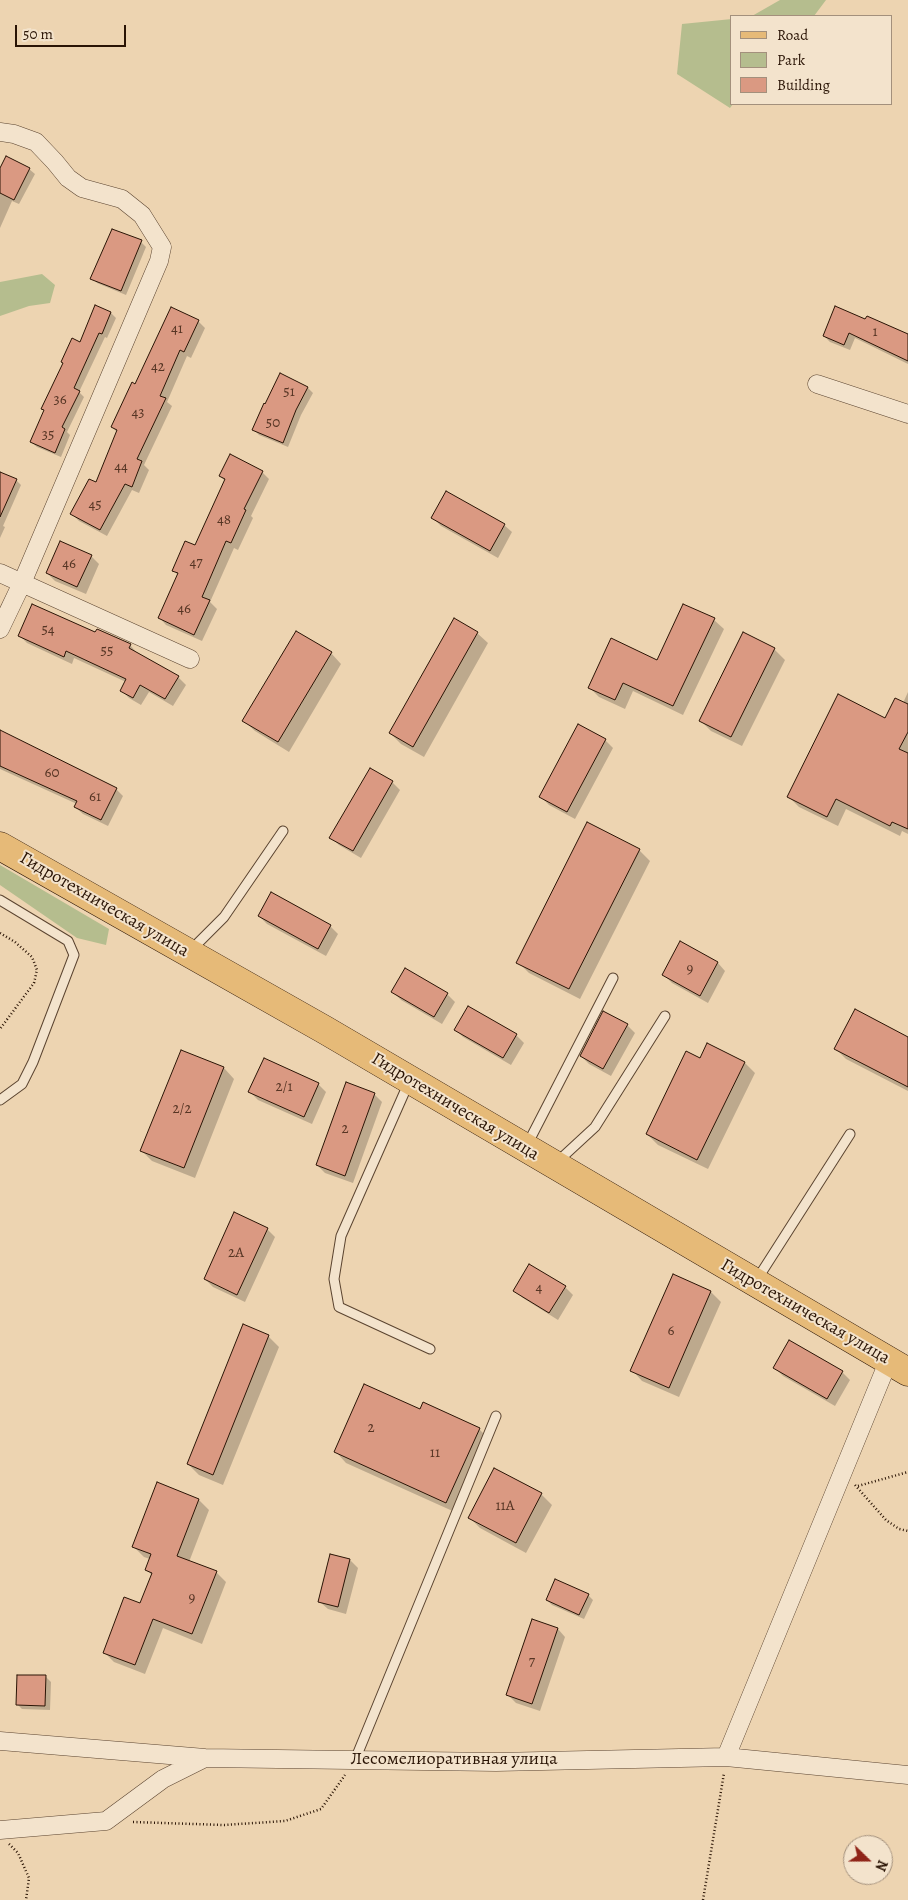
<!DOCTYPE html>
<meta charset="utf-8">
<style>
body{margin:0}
#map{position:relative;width:908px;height:1900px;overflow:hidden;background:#edd4b1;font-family:Alegreya,serif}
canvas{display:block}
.legend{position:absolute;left:730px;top:15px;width:162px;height:90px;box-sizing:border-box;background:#f3e3cc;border:1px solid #a3907c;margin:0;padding:6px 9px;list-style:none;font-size:15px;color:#2a1405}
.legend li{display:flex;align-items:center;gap:10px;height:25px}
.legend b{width:25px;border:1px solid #a3907c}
.north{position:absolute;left:843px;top:1835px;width:50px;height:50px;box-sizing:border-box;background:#f3e3cc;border:1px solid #a3907c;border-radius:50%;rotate:112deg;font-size:14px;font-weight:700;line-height:20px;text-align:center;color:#2a1405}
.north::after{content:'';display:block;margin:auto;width:18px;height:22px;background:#8f2418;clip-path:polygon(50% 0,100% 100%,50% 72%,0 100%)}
.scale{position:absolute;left:15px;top:25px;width:111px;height:22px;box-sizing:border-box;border:2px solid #2a1405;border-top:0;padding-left:6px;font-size:15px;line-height:18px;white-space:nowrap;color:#2a1405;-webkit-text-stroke:4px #f3e3cc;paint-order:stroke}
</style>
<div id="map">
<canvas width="908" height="1900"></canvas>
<ul class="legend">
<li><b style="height:6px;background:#e6ba78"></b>Road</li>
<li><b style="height:14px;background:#b5bd8e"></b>Park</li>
<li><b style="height:14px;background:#da9982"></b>Building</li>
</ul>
<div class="north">N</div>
<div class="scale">50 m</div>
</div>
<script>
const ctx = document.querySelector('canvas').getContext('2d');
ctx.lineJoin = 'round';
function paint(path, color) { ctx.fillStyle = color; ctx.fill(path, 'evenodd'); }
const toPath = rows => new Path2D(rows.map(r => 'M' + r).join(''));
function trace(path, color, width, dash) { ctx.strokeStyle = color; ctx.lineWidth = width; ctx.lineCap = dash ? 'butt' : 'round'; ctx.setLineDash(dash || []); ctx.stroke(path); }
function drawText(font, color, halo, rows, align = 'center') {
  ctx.font = font + ' Alegreya,serif'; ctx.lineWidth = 4; ctx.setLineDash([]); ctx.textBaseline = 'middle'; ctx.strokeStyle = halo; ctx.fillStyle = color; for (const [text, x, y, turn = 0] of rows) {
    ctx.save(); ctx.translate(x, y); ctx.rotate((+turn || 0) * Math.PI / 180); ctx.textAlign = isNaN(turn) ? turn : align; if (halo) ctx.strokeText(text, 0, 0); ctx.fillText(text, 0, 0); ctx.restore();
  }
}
const green = toPath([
 [780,0,826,0,814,16,752,16],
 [732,19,733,104,730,108,677,74,682,24],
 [42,274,55,285,50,303,29,306,0,316,0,282],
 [0,865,109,929,106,945,77,938,0,885]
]);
const shadow = toPath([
 [29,169,35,174,19,204,12,201,0,228,0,171],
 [141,242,146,247,126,295,97,283,92,278],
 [96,307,111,313,116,318,107,338,105,337,79,392,84,397,67,432,70,435,61,457,37,447,31,442,81,343],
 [171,308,198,321,205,328,191,358,187,356,167,402,172,406,144,465,149,470,139,493,132,490,107,536,79,521,72,514,96,484,118,433,112,427,136,386],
 [868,317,908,334,908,364,855,338,850,350,830,342,824,336,866,321],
 [281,375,308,388,313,393,301,415,288,447,259,435,254,430],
 [262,472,269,479,251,516,253,518,238,550,234,548,210,602,217,609,202,641,166,625,159,617,179,576,173,570,195,546,225,481,220,476],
 [0,473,16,480,21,485,3,526,5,527,0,538],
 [433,518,504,525,512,532,498,558,441,526],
 [91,556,99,564,86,594,55,581,47,573],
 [714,620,724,629,683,715,633,691,625,709,599,697,589,687,657,661],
 [477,633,488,643,424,757,401,744,390,733],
 [96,634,130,645,138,654,178,677,186,685,173,706,149,692,141,705,129,698,121,690,126,682,74,658,72,664,27,643,19,635],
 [774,649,785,660,742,746,711,731,701,721],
 [331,653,341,664,289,752,255,731,244,721],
 [908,692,908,834,902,831,900,836,846,809,838,826,799,807,788,796,886,720,903,703],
 [579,726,605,740,613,748,575,819,549,805,541,797],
 [0,734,116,789,123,796,108,826,83,814,75,807,77,804,0,769],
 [370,769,392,782,400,790,361,858,339,845,331,838],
 [639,850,650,861,580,999,529,973,518,962],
 [259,916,330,926,338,934,326,956,267,924],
 [718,963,725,971,708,1003,672,983,664,975],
 [393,992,447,994,455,1002,442,1024,401,1000],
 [627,1025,635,1033,611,1076,589,1064,581,1056],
 [455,1029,516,1035,524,1043,511,1065,463,1037],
 [908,1038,908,1091,846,1059,836,1049],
 [708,1045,745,1063,755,1073,708,1169,658,1145,647,1134,700,1060],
 [181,1052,224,1068,234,1079,195,1178,152,1161,142,1151],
 [318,1084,326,1092,312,1124,258,1100,250,1092],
 [374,1094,382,1102,353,1183,325,1173,317,1165],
 [267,1229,275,1237,245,1302,213,1287,205,1279],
 [565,1287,573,1295,558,1320,523,1298,515,1291],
 [711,1292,721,1302,679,1397,642,1381,632,1370],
 [268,1336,279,1347,223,1485,199,1475,188,1464],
 [775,1368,842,1372,850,1380,835,1406,783,1376],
 [479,1429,490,1440,457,1513,346,1463,336,1452],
 [158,1484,199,1500,209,1510,189,1562,216,1572,226,1582,202,1644,163,1628,145,1674,114,1662,104,1652,140,1605,152,1575,146,1570,150,1559,144,1557,134,1547],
 [541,1494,552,1505,526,1553,480,1528,470,1518],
 [350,1560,358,1568,346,1614,328,1609,320,1602],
 [588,1595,593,1600,584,1619,552,1605,547,1600],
 [558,1629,565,1637,540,1711,516,1703,508,1695],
 [46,1677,51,1682,50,1710,22,1709,17,1704]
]);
const building = toPath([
 [6,156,30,168,14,200,0,193,0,168,6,156],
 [112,229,142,240,121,291,90,279,112,229],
 [95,305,111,312,102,334,99,333,74,388,80,391,62,427,65,429,55,453,30,442,44,410,41,409,63,363,61,362,72,338,80,342,95,305],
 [835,306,865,319,867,316,908,334,908,361,849,333,844,345,823,336,835,306],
 [171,307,199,320,184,352,180,350,160,396,166,398,137,459,142,461,132,487,125,484,100,530,70,514,89,479,96,482,117,430,111,427,132,382,135,384,171,307],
 [280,373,308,387,296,410,283,443,252,430,264,403,265,404,280,373],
 [230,454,263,471,244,509,246,510,231,543,226,541,202,597,210,600,194,635,158,618,178,573,172,571,185,541,195,545,225,479,219,476,230,454],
 [0,472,17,479,0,517,0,472],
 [446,491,505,524,490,551,431,518,446,491],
 [60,541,92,555,77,587,46,573,60,541],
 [32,604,95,632,97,629,131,644,129,648,179,676,165,699,140,685,133,698,120,691,126,679,66,651,64,657,18,636,32,604],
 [683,604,715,618,673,706,623,683,615,700,588,688,611,638,657,660,683,604],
 [454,618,478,632,413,747,389,733,454,618],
 [296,631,332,652,278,742,242,721,296,631],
 [743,632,775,648,731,737,699,721,743,632],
 [838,694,885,718,895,698,908,704,908,732,899,749,908,753,908,829,892,822,890,826,836,799,827,817,787,797,838,694],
 [578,724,606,739,567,812,539,797,578,724],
 [0,730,117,788,101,820,74,807,77,801,0,766,0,730],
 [370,768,393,781,353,851,329,838,370,768],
 [587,822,640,849,569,989,516,963,587,822],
 [271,892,331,925,318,949,258,916,271,892],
 [680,941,718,962,700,996,662,975,680,941],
 [405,968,448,993,434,1017,391,992,405,968],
 [468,1006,517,1034,503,1058,454,1030,468,1006],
 [855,1009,908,1037,908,1087,834,1049,855,1009],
 [603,1011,628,1024,603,1069,580,1056,603,1011],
 [707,1043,745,1062,697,1160,646,1134,686,1051,700,1058,707,1043],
 [181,1050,224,1067,184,1168,140,1151,181,1050],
 [264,1058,319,1083,304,1117,248,1092,264,1058],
 [346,1082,375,1093,345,1176,316,1165,346,1082],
 [234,1212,268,1228,237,1295,204,1279,234,1212],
 [529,1264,566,1286,549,1313,513,1291,529,1264],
 [673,1274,711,1291,669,1388,630,1371,673,1274],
 [243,1324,269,1335,213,1475,187,1464,243,1324],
 [789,1340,843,1371,827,1399,773,1368,789,1340],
 [364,1384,420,1409,423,1402,480,1428,446,1503,334,1452,364,1384],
 [494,1468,542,1493,516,1543,468,1518,494,1468],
 [157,1482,199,1499,177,1556,217,1571,192,1634,153,1619,135,1665,103,1653,124,1597,140,1603,152,1573,145,1570,151,1554,132,1547,157,1482],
 [330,1554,350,1559,338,1607,318,1602,330,1554],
 [555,1579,589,1594,579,1615,546,1600,555,1579],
 [532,1619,558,1628,532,1704,506,1695,532,1619],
 [17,1675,46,1675,45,1706,16,1705,17,1675]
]);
const path = toPath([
 [0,933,15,942,32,957,37,970,34,983,0,1029],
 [855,1485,886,1520,899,1529,908,1531],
 [858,1486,908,1472],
 [133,1822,224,1825,285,1821,321,1809,345,1775],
 [9,1844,18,1853,29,1878,26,1900],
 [703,1900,724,1773]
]);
const lane = toPath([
 [0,900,68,941,74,955,33,1062,22,1084,0,1100],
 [190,951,224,917,283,831],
 [409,1082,341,1236,334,1279,339,1307,430,1349],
 [527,1145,613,978],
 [556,1163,595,1127,665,1016],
 [756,1281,850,1134],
 [355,1760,496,1416]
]);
const street = toPath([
 [0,132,14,134,36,142,55,162,68,178,82,188,122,199,142,215,162,247,159,261,22,583,0,573],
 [817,384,908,414],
 [0,629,22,583,190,659],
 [0,1741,205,1758,496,1762,726,1757,908,1775],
 [726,1757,888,1362],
 [0,1830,106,1821,163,1779,205,1758]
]);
const primary = toPath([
 [0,846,325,1030,908,1372]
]);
const numberNames = [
 ["41",177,329],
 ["1",875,332],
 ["42",158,367],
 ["51",289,392],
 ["36",60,400],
 ["43",138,413],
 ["50",273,423],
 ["35",48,435],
 ["44",121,467],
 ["45",95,505],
 ["48",224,520],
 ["47",196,563],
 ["46",69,564],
 ["46",184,609],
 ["54",48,630],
 ["55",107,651],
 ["60",52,773],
 ["61",95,797],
 ["9",690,969],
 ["2/1",284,1087],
 ["2/2",182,1109],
 ["2",345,1129],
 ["2А",236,1253],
 ["4",539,1288],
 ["6",671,1331],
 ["2",371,1428],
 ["11",435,1453],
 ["11А",505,1506],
 ["9",192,1598],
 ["7",532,1662]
];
const streetNames = [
 ["Гидротехническая улица",104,905,30],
 ["Гидротехническая улица",455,1107,31],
 ["Гидротехническая улица",805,1312,30],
 ["Лесомелиоративная улица",454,1760]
];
paint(green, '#b5bd8e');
paint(shadow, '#0003');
paint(building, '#da9982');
trace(building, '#2a1405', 1);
trace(lane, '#5b4430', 11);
trace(street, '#5b4430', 19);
trace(primary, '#2a1405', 29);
trace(path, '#2a1405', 2.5, [1, 2.5]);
trace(lane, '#f3e3cc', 9);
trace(street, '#f3e3cc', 18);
trace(primary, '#e6ba78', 28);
drawText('15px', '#563524', null, numberNames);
drawText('18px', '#2a1405', '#f3e3cc', streetNames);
</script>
